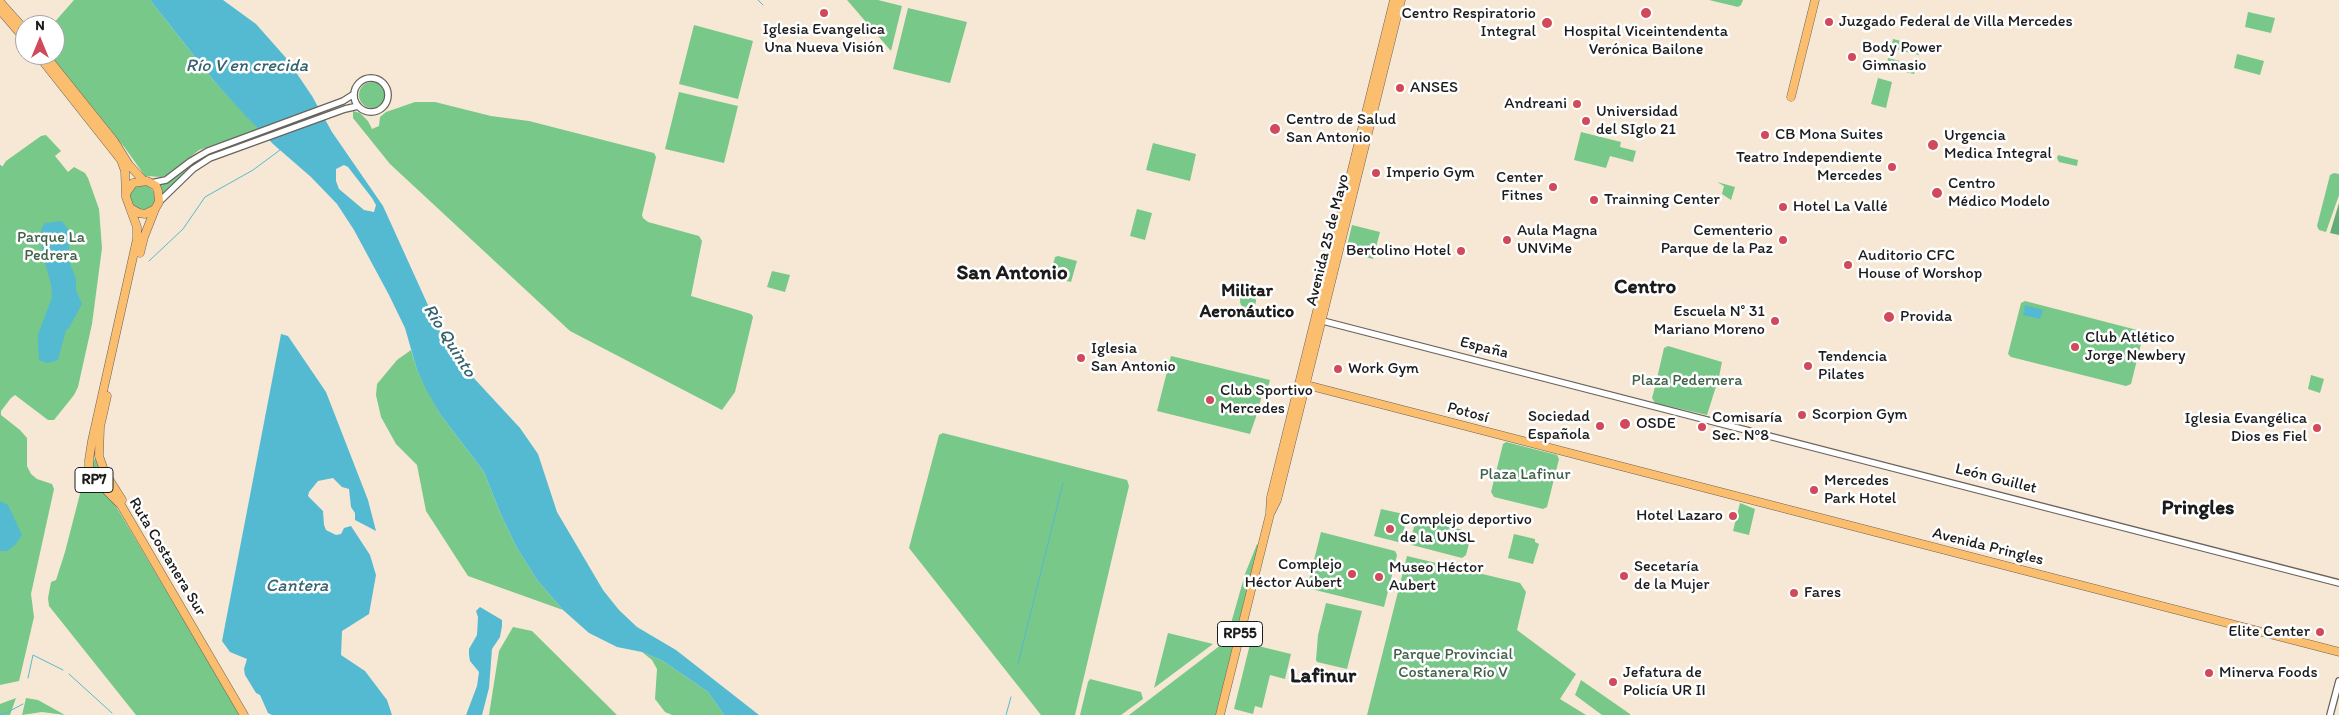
<!DOCTYPE html>
<meta charset="utf-8">
<style>
body{margin:0}
#map{position:relative;width:2339px;height:715px;overflow:hidden;background:#f7e8d5;font-family:Itim,sans-serif}
canvas{display:block}
.north{position:absolute;left:15px;top:15px;width:50px;height:50px;box-sizing:border-box;background:#fff;border:1px solid #a4a4a4;border-radius:50%;rotate:0deg;font-size:14px;font-weight:700;line-height:20px;text-align:center;color:#1c1c1c}
.north::after{content:'';display:block;margin:auto;width:18px;height:22px;background:#d1495b;clip-path:polygon(50% 0,100% 100%,50% 72%,0 100%)}
</style>
<div id="map">
<canvas width="2339" height="715"></canvas>
<div class="north">N</div>
</div>
<script>
const ctx = document.querySelector('canvas').getContext('2d');
ctx.lineJoin = 'round';
function paint(path, color) { ctx.fillStyle = color; ctx.fill(path, 'evenodd'); }
const toPath = rows => new Path2D(rows.map(r => 'M' + r).join(''));
function trace(path, color, width, dash) { ctx.strokeStyle = color; ctx.lineWidth = width; ctx.lineCap = dash ? 'butt' : 'round'; ctx.setLineDash(dash || []); ctx.stroke(path); }
function drawText(font, color, halo, rows, align = 'center') {
  ctx.font = font + ' Itim,sans-serif'; ctx.lineWidth = 5; ctx.setLineDash([]); ctx.textBaseline = 'middle'; ctx.strokeStyle = halo; ctx.fillStyle = color; for (const [text, x, y, turn = 0] of rows) {
    ctx.save(); ctx.translate(x, y); ctx.rotate((+turn || 0) * Math.PI / 180); ctx.textAlign = isNaN(turn) ? turn : align; if (halo) ctx.strokeText(text, 0, 0); ctx.fillText(text, 0, 0); ctx.restore();
  }
}
const green = toPath([
 [74,0,150,0,214,81,259,129,199,150,168,175,161,177,145,176,125,148,50,55,55,55,55,25,52,25],
 [847,0,878,0,902,6,891,51],
 [1709,0,1743,0,1741,5,1738,7],
 [908,8,967,22,950,83,893,69],
 [2248,12,2275,18,2271,33,2245,27],
 [694,25,753,41,738,99,679,84],
 [1893,39,1921,46,1919,55,1891,48],
 [2237,54,2264,61,2260,75,2234,68],
 [1888,58,1916,65,1914,74,1886,68],
 [1878,78,1892,82,1886,108,1871,104],
 '359 95a13 13 0 1 1 26 0a13 13 0 1 1-26 0Z',
 [679,92,738,106,724,163,665,149],
 [415,102,435,102,491,116,529,121,654,153,656,157,642,215,643,218,648,222,699,236,702,241,691,296,751,314,753,317,735,392,722,410,570,331,390,164,353,118,353,111,360,113,368,121,372,129,379,126,380,117,386,112],
 [1581,132,1621,142,1620,147,1636,151,1633,162,1610,156,1606,168,1574,160],
 [46,135,61,151,55,156,68,172,74,167,85,173,88,178,99,209,102,248,92,324,78,387,74,395,54,420,48,420,15,395,11,398,1,411,1,415,20,430,27,438,27,466,31,474,37,479,52,484,54,489,31,594,34,617,20,677,19,681,0,685,0,165,2,167,6,161,41,136],
 [1153,143,1196,154,1190,181,1146,170],
 [223,147,224,150,210,155,187,170,160,196,155,184,192,161],
 [2058,155,2078,160,2077,166,2059,162,2057,158],
 [2334,173,2339,174,2339,195,2326,232,2319,230,2317,226,2330,175],
 [1717,182,1735,187,1731,200,1722,194,1724,186],
 '129 198a13 13 0 1 1 26 0a13 13 0 1 1-26 0Z',
 [1137,209,1152,213,1145,240,1130,236],
 [1352,225,1380,232,1373,259,1348,252,1346,250],
 [1058,256,1077,261,1071,282,1050,277,1055,257],
 [772,271,790,275,785,292,767,287],
 '1240 301a8 8 0 1 1 16 0a8 8 0 1 1-16 0Z',
 [2025,301,2141,331,2143,336,2131,384,2126,386,2011,357,2008,354,2021,303],
 [1668,346,1722,362,1719,377,1707,415,1655,403,1652,398,1655,387,1664,348],
 [411,350,417,370,440,414,484,472,501,515,517,548,537,580,563,610,468,576,426,511,417,465,396,444,381,417,376,395,377,384,397,360],
 [1171,356,1270,380,1267,391,1262,394,1259,407,1255,407,1253,416,1257,414,1250,434,1157,411],
 [2311,375,2324,379,2320,393,2308,389],
 [943,433,1127,480,1129,486,1075,715,1041,715,909,548,939,435],
 [1506,442,1557,455,1559,459,1547,507,1543,509,1494,497,1491,492,1503,444],
 [95,458,98,458,99,467,123,507,94,478,91,467],
 [86,481,100,488,114,503,240,715,136,715,49,606,48,598,51,582,56,580,65,552,82,486],
 [1740,503,1755,509,1749,535,1733,531],
 [1381,509,1408,515,1401,540,1398,542,1374,536],
 [1416,519,1472,532,1466,555,1462,558,1412,545,1410,542],
 [1321,532,1395,551,1397,555,1384,607,1307,588],
 [1514,534,1535,539,1535,542,1539,544,1533,564,1508,558],
 [1257,544,1259,546,1217,715,1129,715,1226,641,1245,574],
 [1407,556,1520,583,1526,592,1517,630,1576,674,1560,699,1586,715,1367,715],
 [1326,603,1362,611,1347,669,1317,662,1316,660,1318,635],
 [513,627,532,631,617,715,489,715,499,651],
 [1168,633,1213,644,1154,688],
 [1250,644,1291,654,1285,679,1270,675,1262,708,1255,706,1253,714,1234,709],
 [642,652,663,661,708,692,724,715,672,715,665,712,655,699,657,669,652,660],
 [1090,679,1141,692,1143,699,1121,715,1080,715,1088,682],
 [1581,680,1630,714,1630,715,1602,715,1575,695],
 [16,698,10,715,0,715,0,704],
 [26,698,38,700,65,715,42,712,22,715]
]);
const forest = toPath([
 [2339,203,2339,235,2330,233]
]);
const water = toPath([
 [150,0,223,0,256,24,287,59,312,96,332,132,383,206,442,336,458,361,520,428,538,454,557,512,603,590,619,610,637,627,676,650,759,715,724,715,708,692,663,661,642,652,617,647,589,633,563,610,537,580,517,548,501,515,484,472,440,414,427,391,417,370,405,328,389,295,354,230,337,204,311,177,273,144,243,113,214,81],
 [344,165,348,167,372,198,376,205,374,212,364,210,339,189,336,181,336,169],
 [62,221,69,231,69,261,76,279,76,290,82,304,69,328,66,330,58,360,47,363,39,360,38,343,38,335,52,297,51,285,42,251,41,229,45,223],
 [2025,305,2043,310,2040,319,2023,315],
 [281,334,288,336,326,392,368,500,376,531,355,520,355,513,351,507,349,489,342,487,333,478,318,481,309,492,308,496,323,511,324,525,326,530,336,535,341,534,344,528,351,526,370,555,376,575,369,614,342,631,341,655,365,671,387,700,392,715,272,715,268,713,260,695,256,693,245,675,244,669,247,659,230,652,222,641],
 [0,501,8,505,22,535,15,545,7,551,0,551],
 [480,607,502,620,502,626,500,637,492,649,489,688,482,715,466,715,477,686,479,672,470,661,469,655,469,649,477,635,478,617,476,611]
]);
const stream = toPath([
 [758,0,763,5],
 [0,165,2,167],
 [149,261,183,229,205,197,253,170,280,150],
 [1018,664,1063,483],
 [69,674,112,713],
 [28,678,33,655,63,670],
 [0,714,4,714,23,704],
 [1006,715,1011,697]
]);
const minor = toPath([
 '354 95a17 17 0 1 1 34 0a17 17 0 1 1-34 0Z',
 [151,183,166,180,191,161,208,151,343,101,354,94],
 [159,202,193,169,210,158,345,109,358,106],
 [1319,320,2339,583],
 [2330,715,2339,681]
]);
const major = toPath([
 [0,2,25,30],
 [0,10,25,39],
 [38,55,121,160,125,171,126,197,130,208,139,213,145,214,155,209,159,202,158,191,156,186,147,181,133,183,127,192],
 [45,55,114,141,129,165,144,181],
 [1791,97,1815,0],
 [130,208,137,227,137,239,92,441,89,460,89,473,121,505,244,715],
 [140,253,144,237,155,209],
 [1299,383,2339,652],
 [107,396,100,427,99,456,105,473,122,500],
 [1270,512,1271,497,1394,0],
 [1220,715,1270,514,1277,500,1401,0]
]);
const markers = [
 [824,13,5,"#d1495b"],
 [1646,13,6,"#d1495b"],
 [1829,22,5,"#d1495b"],
 [1547,23,6,"#d1495b"],
 [1852,57,5,"#d1495b"],
 [1400,88,5,"#d1495b"],
 [1577,104,5,"#d1495b"],
 [1586,121,5,"#d1495b"],
 [1275,129,6,"#d1495b"],
 [1765,135,5,"#d1495b"],
 [1933,145,6,"#d1495b"],
 [1892,167,5,"#d1495b"],
 [1376,173,5,"#d1495b"],
 [1553,187,5,"#d1495b"],
 [1937,193,6,"#d1495b"],
 [1594,200,5,"#d1495b"],
 [1783,207,5,"#d1495b"],
 [1507,240,5,"#d1495b"],
 [1783,240,5,"#d1495b"],
 [1461,251,5,"#d1495b"],
 [1848,265,5,"#d1495b"],
 [1889,317,6,"#d1495b"],
 [1775,321,5,"#d1495b"],
 [2075,347,5,"#d1495b"],
 [1081,358,5,"#d1495b"],
 [1808,366,5,"#d1495b"],
 [1338,369,5,"#d1495b"],
 [1210,400,5,"#d1495b"],
 [1802,415,5,"#d1495b"],
 [1625,424,6,"#d1495b"],
 [1600,426,5,"#d1495b"],
 [1702,427,5,"#d1495b"],
 [2317,428,5,"#d1495b"],
 [1814,490,5,"#d1495b"],
 [1733,516,5,"#d1495b"],
 [1390,529,5,"#d1495b"],
 [1352,574,5,"#d1495b"],
 [1624,576,5,"#d1495b"],
 [1379,577,5,"#d1495b"],
 [1794,593,5,"#d1495b"],
 [2320,632,5,"#d1495b"],
 [2209,673,5,"#d1495b"],
 [1613,682,5,"#d1495b"]
];
const shields = [
 [94,480,38],
 [1240,634,45]
];
const shieldNames = [
 ["RP7",94,480],
 ["RP55",1240,634]
];
const poiNames = [
 ["Centro Respiratorio",1536,14,"right"],
 ["Integral",1536,32,"right"],
 ["Juzgado Federal de Villa Mercedes",1839,22],
 ["Iglesia Evangelica",824,30,"center"],
 ["Una Nueva Visión",824,48,"center"],
 ["Hospital Viceintendenta",1646,32,"center"],
 ["Verónica Bailone",1646,50,"center"],
 ["Body Power",1862,48],
 ["Gimnasio",1862,66],
 ["ANSES",1410,88],
 ["Andreani",1567,104,"right"],
 ["Universidad",1596,112],
 ["del SIglo 21",1596,130],
 ["Centro de Salud",1286,120],
 ["San Antonio",1286,138],
 ["CB Mona Suites",1775,135],
 ["Urgencia",1944,136],
 ["Medica Integral",1944,154],
 ["Teatro Independiente",1882,158,"right"],
 ["Mercedes",1882,176,"right"],
 ["Imperio Gym",1386,173],
 ["Center",1543,178,"right"],
 ["Fitnes",1543,196,"right"],
 ["Centro",1948,184],
 ["Médico Modelo",1948,202],
 ["Trainning Center",1604,200],
 ["Hotel La Vallé",1793,207],
 ["Aula Magna",1517,231],
 ["UNViMe",1517,249],
 ["Cementerio",1773,231,"right"],
 ["Parque de la Paz",1773,249,"right"],
 ["Bertolino Hotel",1451,251,"right"],
 ["Auditorio CFC",1858,256],
 ["House of Worshop",1858,274],
 ["Escuela N° 31",1765,312,"right"],
 ["Mariano Moreno",1765,330,"right"],
 ["Provida",1900,317],
 ["Club Atlético",2085,338],
 ["Jorge Newbery",2085,356],
 ["Iglesia",1091,349],
 ["San Antonio",1091,367],
 ["Tendencia",1818,357],
 ["Pilates",1818,375],
 ["Work Gym",1348,369],
 ["Club Sportivo",1220,391],
 ["Mercedes",1220,409],
 ["Scorpion Gym",1812,415],
 ["Sociedad",1590,417,"right"],
 ["Española",1590,435,"right"],
 ["Comisaría",1712,418],
 ["Sec. Nº8",1712,436],
 ["Iglesia Evangélica",2307,419,"right"],
 ["Dios es Fiel",2307,437,"right"],
 ["OSDE",1636,424],
 ["Mercedes",1824,481],
 ["Park Hotel",1824,499],
 ["Hotel Lazaro",1723,516,"right"],
 ["Complejo deportivo",1400,520],
 ["de la UNSL",1400,538],
 ["Complejo",1342,565,"right"],
 ["Héctor Aubert",1342,583,"right"],
 ["Secetaría",1634,567],
 ["de la Mujer",1634,585],
 ["Museo Héctor",1389,568],
 ["Aubert",1389,586],
 ["Fares",1804,593],
 ["Elite Center",2310,632,"right"],
 ["Jefatura de",1623,673],
 ["Policía UR II",1623,691],
 ["Minerva Foods",2219,673]
];
const parkNames = [
 ["Parque La",51,238],
 ["Pedrera",51,256],
 ["Plaza Pedernera",1687,381],
 ["Plaza Lafinur",1525,475],
 ["Parque Provincial",1453,655],
 ["Costanera Río V",1453,673]
];
const streetNames = [
 ["Avenida 25 de Mayo",1328,240,-76],
 ["España",1484,348,14],
 ["Potosí",1468,413,15],
 ["León Guillet",1996,479,14],
 ["Avenida Pringles",1988,547,14],
 ["Ruta Costanera Sur",167,557,59]
];
const waterNames = [
 ["Río V en crecida",247,66],
 ["Río Quinto",449,341,58],
 ["Cantera",297,586]
];
const neighbourhoodNames = [
 ["Militar",1247,291],
 ["Aeronáutico",1247,312]
];
const districtNames = [
 ["San Antonio",1012,274],
 ["Centro",1645,288],
 ["Pringles",2198,509],
 ["Lafinur",1323,677]
];
paint(green, '#78c889');
paint(forest, '#62ac75');
paint(water, '#54bad2');
trace(stream, '#54bad2', 1);
trace(minor, '#69635d', 8);
trace(major, '#69635d', 9);
trace(minor, '#fff', 5.5);
trace(major, '#fbbd6e', 8);
for (const [x, y, r, color] of markers) { const dot = new Path2D(); dot.arc(x, y, r, 0, 2 * Math.PI); ctx.fillStyle = color; ctx.fill(dot); trace(dot, '#fff', 2); }
for (const [x, y, w] of shields) { const box = new Path2D(); box.roundRect(x - w / 2, y - 12.5, w, 25, 4); ctx.fillStyle = '#fff'; ctx.fill(box); trace(box, '#1c1c1c', 1); }
drawText('bold 15px', '#1c1c1c', null, shieldNames);
drawText('16px', '#1c1c1c', '#fff', poiNames, 'left');
drawText('16px', '#416148', '#fff', parkNames);
drawText('16px', '#1c1c1c', '#fff', streetNames);
drawText('italic 18px', '#35636e', '#fff', waterNames);
drawText('bold 18px', '#1c1c1c', '#fff', neighbourhoodNames);
drawText('bold 21px', '#1c1c1c', '#fff', districtNames);
</script>
